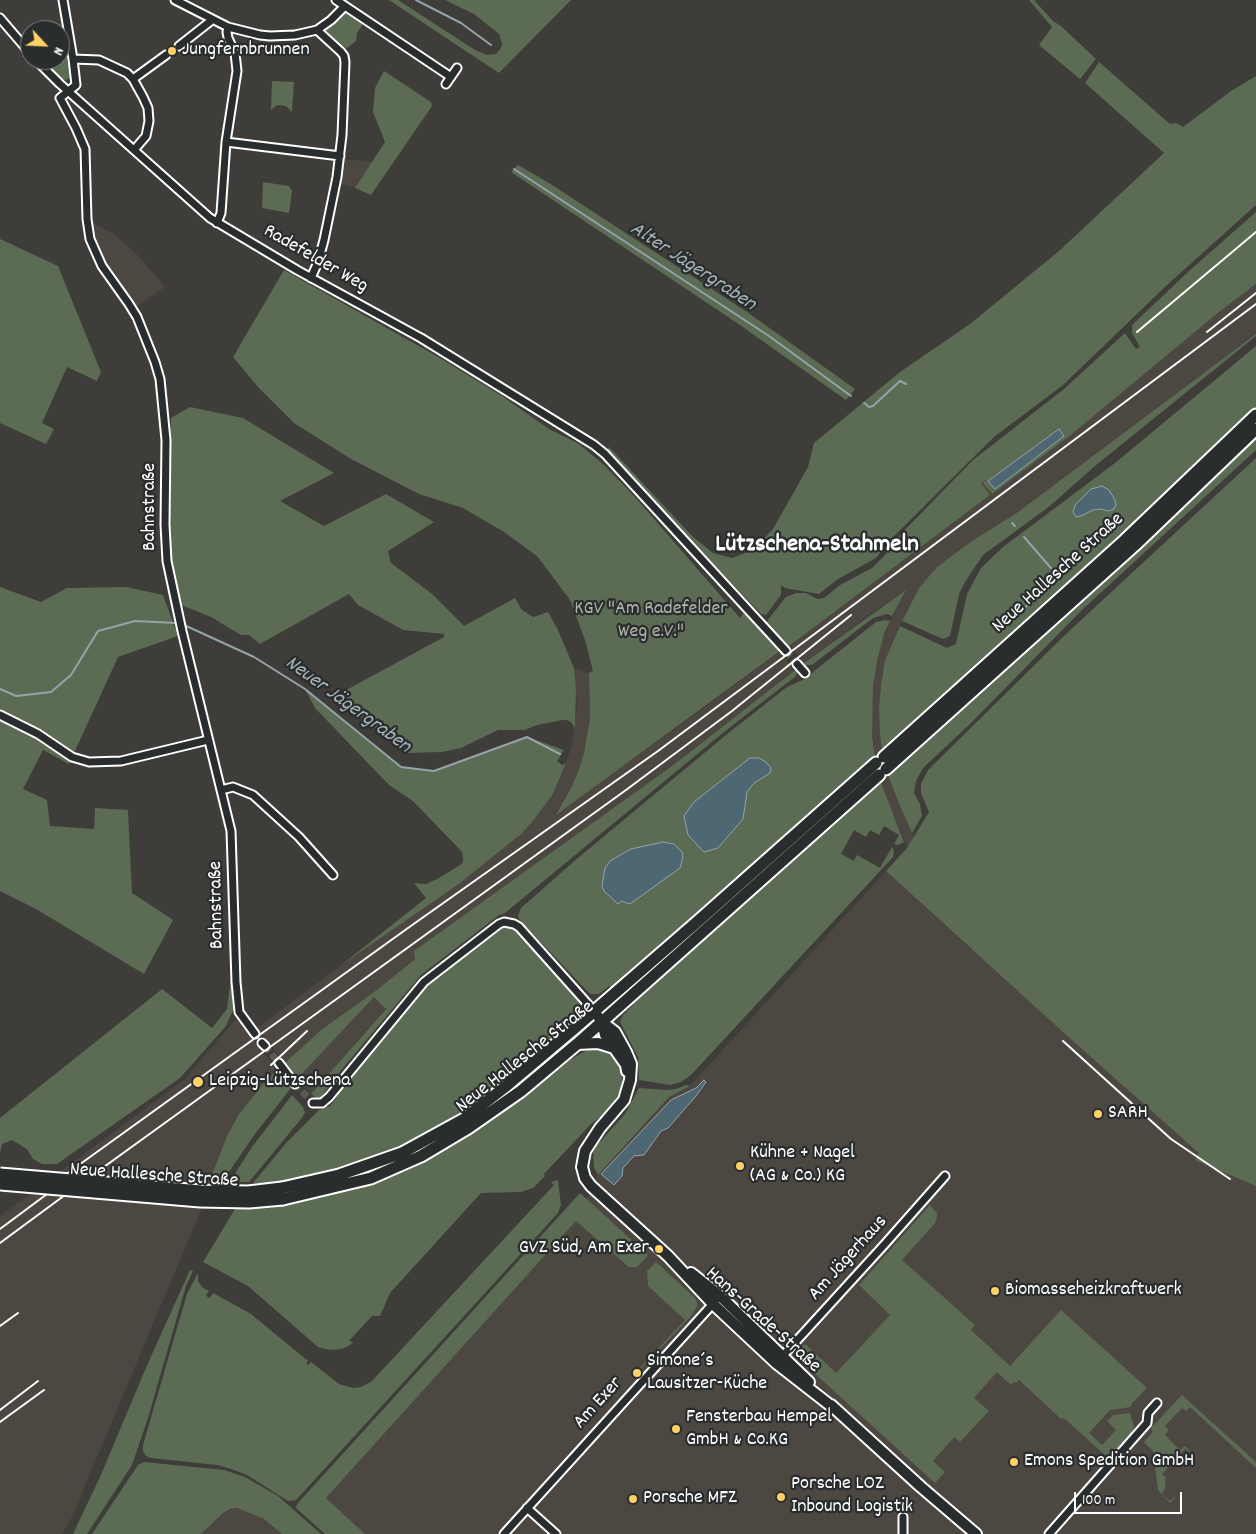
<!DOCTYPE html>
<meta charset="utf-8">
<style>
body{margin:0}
#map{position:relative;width:1256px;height:1534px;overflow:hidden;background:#3e3d39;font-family:Dekko,sans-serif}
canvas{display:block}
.north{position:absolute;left:20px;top:20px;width:50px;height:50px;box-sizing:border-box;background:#2a2d2e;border:1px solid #7f8182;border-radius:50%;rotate:115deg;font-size:14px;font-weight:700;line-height:20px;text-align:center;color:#fff}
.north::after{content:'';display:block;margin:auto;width:18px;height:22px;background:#ffd166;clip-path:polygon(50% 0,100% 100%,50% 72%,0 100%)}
.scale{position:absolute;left:1074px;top:1492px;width:108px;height:22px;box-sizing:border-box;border:2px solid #fff;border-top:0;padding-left:6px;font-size:15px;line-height:18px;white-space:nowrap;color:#fff;-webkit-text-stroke:4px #2a2d2e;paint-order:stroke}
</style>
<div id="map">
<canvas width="1256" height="1534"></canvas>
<div class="north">N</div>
<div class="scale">100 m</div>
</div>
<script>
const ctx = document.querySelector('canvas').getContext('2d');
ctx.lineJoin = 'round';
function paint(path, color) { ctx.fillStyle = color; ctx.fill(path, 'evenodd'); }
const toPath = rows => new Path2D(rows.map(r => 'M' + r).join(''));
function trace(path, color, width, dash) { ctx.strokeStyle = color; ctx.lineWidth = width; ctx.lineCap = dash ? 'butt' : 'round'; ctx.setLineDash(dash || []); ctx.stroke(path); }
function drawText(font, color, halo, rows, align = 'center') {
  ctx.font = font + ' Dekko,sans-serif'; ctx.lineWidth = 4.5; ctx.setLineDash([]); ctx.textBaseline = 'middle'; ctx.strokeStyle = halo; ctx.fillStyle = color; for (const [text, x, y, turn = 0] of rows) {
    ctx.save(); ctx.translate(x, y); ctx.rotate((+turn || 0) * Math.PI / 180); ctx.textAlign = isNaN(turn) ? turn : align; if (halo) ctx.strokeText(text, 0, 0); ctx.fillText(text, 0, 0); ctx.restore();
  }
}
const built = toPath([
 [343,159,373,162,355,188,345,185,340,186],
 [91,222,113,234,135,252,165,287,136,307,104,262,93,234],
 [1256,284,1256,334,1018,512,969,543,937,567,919,588,906,612,885,660,881,685,879,708,881,744,889,779,915,839,1256,1179,1256,1534,365,1534,326,1498,576,1221,598,1175,669,1097,690,1086,886,871,973,951,923,886,882,786,874,753,872,736,872,714,873,686,878,657,885,631,905,591,873,612,804,663,791,646,798,638,990,495,980,483,1063,422,1072,434,1219,312],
 [780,651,794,671,672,766,415,951,415,958,374,992,321,1030,285,1063,257,1028,340,966,459,884,504,848,533,821,553,794,560,779,572,745,577,708,574,668,589,673,590,718,584,753,579,769,572,786,556,814,708,705],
 [374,997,386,1008,311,1094,297,1079],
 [236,1019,277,1070,263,1084,239,1114,227,1136,218,1158,201,1210,71,1519,62,1534,0,1534,0,1216,185,1079],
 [237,1508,264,1519,282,1534,201,1534,223,1513,230,1509]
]);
const green = toPath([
 [389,0,398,0,475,50,487,55,496,54,501,48,502,43,499,34,474,14,445,0,571,0,499,73],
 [1029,0,1034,0,1053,21,1061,26,1096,59,1080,79,1039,45,1052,27],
 [346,12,363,24,357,33,356,41,347,48,339,46,322,31],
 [64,40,70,78,63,81,45,60,60,60,60,41],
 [1099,62,1170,124,1176,123,1183,127,1231,91,1256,76,1256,205,1166,286,1063,385,994,437,891,539,876,558,838,579,819,594,785,588,781,585,781,595,766,615,761,614,606,451,609,447,692,536,713,553,732,558,753,550,773,529,808,467,814,443,900,372,970,324,1059,251,1164,153,1085,83],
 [384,71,431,102,432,106,371,195,355,188,385,142,373,112,375,88],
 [272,81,294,82,292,112,286,106,277,105,271,110],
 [518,165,549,183,747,312,855,389,846,400,737,323,511,172],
 [263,182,289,186,292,191,289,213,262,208],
 [1256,212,1256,284,1219,312,1072,434,992,494,983,483,987,479,981,483,990,495,789,646,777,638,770,629,767,625,767,621,786,597,796,593,806,593,817,599,824,598,840,585,872,568,885,555,897,538,973,460,1064,389,1125,333,1136,349,1140,347,1132,333,1132,325,1189,271],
 [0,239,58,266,101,372,97,381,67,367,42,423,54,429,46,444,0,423],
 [284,270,440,358,502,396,549,429,579,444,604,465,635,497,740,618,744,612,775,643,780,651,556,815,572,786,579,769,584,753,590,718,589,673,593,671,585,640,570,600,537,556,504,532,463,508,419,494,351,459,294,423,258,387,233,357],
 [1256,334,1256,336,1095,466,1050,506,983,555,965,582,959,594,950,636,943,639,902,621,919,588,937,567,969,543,1018,512],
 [1256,346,1256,409,1096,560,882,752,880,735,879,708,881,685,885,660,900,626,947,648,956,644,967,594,981,568,1003,547,1115,463],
 [190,407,243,418,334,473,280,501,324,526,386,494,434,522,388,551,391,563,432,594,464,626,515,598,522,610,533,617,548,612,557,628,574,668,576,689,575,728,571,722,567,720,563,720,537,725,525,730,498,730,461,748,442,752,409,753,358,715,337,695,444,637,444,634,403,630,358,605,349,594,260,644,249,635,241,635,211,617,181,605,172,562,169,517,171,418],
 [1256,436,1256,450,1082,610,969,725,923,768,916,781,914,793,920,804,922,816,912,833,898,801,887,773],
 [1256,458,1256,1186,1195,1160,1199,1153,1064,1033,886,871,907,848,929,812,921,793,921,784,928,770,1066,634],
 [0,587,41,602,67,588,126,587,163,595,178,636,118,657,69,764,43,750,23,789,47,800,50,826,94,829,95,808,128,810,132,893,173,920,144,974,36,909,0,891],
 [906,590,892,616,887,614,873,618,812,665,805,665,804,663],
 [885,620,890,621,885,631,878,657,873,686,872,736,875,758,612,989,609,986,599,994,591,994,588,992,519,919,518,916,521,908,579,857,726,735,787,687,809,677,813,672,876,622],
 [794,671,797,671,796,676,724,732,505,913,499,915,421,975,338,1074,321,1097,317,1098,311,1094,386,1009,374,997,297,1079,285,1063,321,1030,374,992,415,959,414,951,672,766],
 [305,689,401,767,434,771,527,737,564,750,557,761,562,765,566,763,553,794,533,821,521,834,459,884,340,966,426,898,414,883,426,884,437,879,460,865,463,862,463,857,462,852,413,801,389,785,315,708],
 [880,780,904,842,898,845,894,844,899,835,884,826,879,835,870,830,866,837,854,830,841,854,854,861,857,855,880,868,892,847,894,850,893,857,691,1075,681,1082,670,1085,639,1080,638,1057,620,1022,623,1015,633,1005,631,1002],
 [505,927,511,927,517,931,572,993,580,1004,582,1011,578,1018,473,1108,413,1144,318,1177,271,1183,253,1183,287,1142,319,1110,330,1106,337,1097,335,1095,426,986,499,928],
 [231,977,233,1010,226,1026,180,1078,57,1164,42,1164,33,1159,27,1149,12,1140,2,1144,0,1153,0,1118,162,989,212,1028,227,1009],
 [594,1048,610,1054,618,1063,622,1074,622,1085,617,1097,603,1115,591,1124,544,1174,545,1176,533,1188,521,1192,481,1193,390,1293,380,1316,372,1316,349,1341,353,1342,350,1345,342,1349,330,1350,318,1347,248,1286,203,1262,235,1209,291,1205,291,1203,347,1190,397,1173,439,1152,481,1126,560,1066,587,1050],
 [277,1070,291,1088,255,1134,222,1182,209,1182,227,1136,239,1114,263,1084],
 [686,1085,690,1086,669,1097,598,1175,594,1168,593,1152,597,1145,625,1114,639,1088,667,1090,676,1089],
 [292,1095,303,1107,305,1113,301,1119,249,1182,236,1182,236,1172,252,1147],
 [558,1180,561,1205,558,1213,296,1500,288,1501,247,1475,231,1469,217,1465,151,1458,146,1456,143,1451,143,1445,170,1352,187,1294,198,1273,198,1281,202,1287,209,1291,206,1296,210,1298,213,1293,251,1314,302,1356,308,1361,306,1363,308,1365,311,1362,339,1384,353,1388,361,1387,372,1381,554,1185,551,1182],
 [580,1193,648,1255,644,1260,637,1267,629,1267,576,1221,326,1498,365,1534,325,1534,297,1509,296,1506,298,1503],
 [930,1205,937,1213,937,1217,935,1223,902,1260,975,1325,971,1330,1010,1366,1061,1310,1147,1388,1132,1403,1131,1407,1110,1410,1089,1433,1102,1445,1116,1430,1107,1421,1113,1415,1130,1413,1134,1427,1133,1431,1112,1454,1106,1456,1065,1419,1060,1418,1019,1380,1016,1383,1014,1382,1011,1385,997,1372,974,1398,989,1411,960,1442,954,1437,933,1461,945,1472,935,1483,801,1361,798,1352,805,1344,836,1373,890,1315,859,1285],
 [656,1262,694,1297,697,1302,697,1306,692,1315,641,1369,640,1368,685,1320,648,1286,647,1271],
 [190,1270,193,1271,186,1286,148,1418,132,1465,87,1534,73,1534,100,1477,148,1363],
 [1182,1395,1256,1462,1256,1468,1190,1407,1186,1411,1182,1408,1165,1426,1169,1430,1165,1435,1180,1450,1185,1446,1190,1451,1190,1452,1185,1449,1162,1474,1166,1478,1165,1489,1162,1494,1170,1501,1174,1497,1175,1498,1170,1503,1158,1490,1153,1451,1144,1442,1153,1432,1151,1428],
 [144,1462,224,1470,245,1477,278,1496,321,1534,282,1534,264,1519,237,1508,230,1509,223,1513,201,1534,92,1534,138,1465]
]);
const water = toPath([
 [1059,429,1064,436,995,489,988,481,1059,429],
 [1102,486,1109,490,1115,500,1116,505,1113,510,1108,511,1101,509,1093,510,1081,516,1076,517,1073,512,1075,505,1091,489,1102,486],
 [750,758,759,758,766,762,771,768,770,773,754,783,747,792,743,819,718,848,704,852,688,835,684,816,694,802,750,758],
 [663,842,674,844,682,852,683,857,680,868,630,904,621,901,618,904,604,891,602,886,605,868,610,861,631,849,663,842],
 [704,1080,706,1082,696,1096,668,1128,661,1131,644,1155,634,1156,623,1168,622,1176,614,1185,601,1174,671,1100,696,1088,704,1080]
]);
const stream = toPath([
 [416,0,461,23,491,45],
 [514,169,769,336,851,396],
 [864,403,869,407,873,406,900,381,906,384],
 [1012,523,1015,526],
 [1016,619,1016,616,1054,580,1057,575,1024,537],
 [184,625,254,657,305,689,401,767,434,771,527,737,560,754],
 [0,689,16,696,51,692,71,675,98,631,135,621,177,623]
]);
const streetTunnel = toPath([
 [786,651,797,664],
 [265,1046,279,1063],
 [295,1084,313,1103]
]);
const street = toPath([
 [63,0,73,59,76,85,60,98,76,128,85,149,87,219,90,239,102,266,129,304,137,317,155,362,160,379,166,440,165,525,167,561,182,631,231,831,236,982,239,1012,255,1034],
 [175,0,228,27,260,35,270,36,295,35,317,30,331,20,345,6],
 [336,0,451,77],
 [0,18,30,53],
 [179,46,212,20],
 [73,59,99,60,127,73,133,79,143,97,148,108,149,121,146,136,134,150],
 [36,60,60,84,210,218,297,270,421,338,594,445,605,454,786,651],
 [133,79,166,55],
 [446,84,457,68],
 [226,142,340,156],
 [217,223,221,213,226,142,237,71,235,53,228,38,227,32,228,27],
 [311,278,318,262,324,240,337,177,342,135,345,62,344,56,341,52,317,30],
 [797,664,805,673],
 [0,715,38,734,72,757,89,762,121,761,208,740],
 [221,790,233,787,253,795,299,837,333,875],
 [262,1043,265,1046],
 [279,1063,295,1084],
 [313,1103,322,1103,329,1097,424,982,499,924,504,922,514,924,519,927,594,1011],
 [779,1360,884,1245,945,1176],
 [527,1508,556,1534],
 [504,1534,720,1296],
 [903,1534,903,1517],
 [1049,1534,1147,1423,1148,1413,1157,1403]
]);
const secondary = toPath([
 [594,1011,602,1022,615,1032,626,1052,631,1064,630,1080,624,1100,600,1128,585,1151,582,1167,585,1178,591,1186,668,1256,713,1304,776,1363,835,1409],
 [602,1022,605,1035,626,1065,627,1071],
 [577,1044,598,1043,614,1048],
 [691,1273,720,1296,809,1382],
 [831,1405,921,1487,976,1534]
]);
const primary = toPath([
 [884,757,1125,540,1256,415],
 [886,769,1135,545,1256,429],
 [282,1188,339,1175,402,1153,464,1119,505,1087,576,1027,697,922,876,763],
 [283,1199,371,1178,421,1156,468,1128,521,1091,577,1044,879,775]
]);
const rail = toPath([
 [1137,332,1256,232],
 [1207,332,1256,293],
 [1063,1041,1171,1139,1230,1179],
 [271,1065,307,1031],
 [65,1175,408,928,658,751,1256,304],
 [90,1177,626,790,732,711,851,615],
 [0,1229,47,1194],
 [0,1243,65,1195],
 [0,1326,18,1313],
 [0,1410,38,1381],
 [0,1422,44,1390]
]);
const primaryBridge = toPath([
 [0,1174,201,1191,248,1192,282,1188],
 [0,1184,200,1201,249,1202,283,1199]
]);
const markers = [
 [172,51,5,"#ffd166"],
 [198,1082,6,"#ffd166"],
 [1098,1114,5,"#ffd166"],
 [740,1166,5,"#ffd166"],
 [659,1249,5,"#ffd166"],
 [995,1291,5,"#ffd166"],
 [637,1373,5,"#ffd166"],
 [676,1429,5,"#ffd166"],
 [1014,1462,5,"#ffd166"],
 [781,1497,5,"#ffd166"],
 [633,1499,5,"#ffd166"]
];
const poiNames = [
 ["Jungfernbrunnen",182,51],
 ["Leipzig-Lützschena",209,1082],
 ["SARH",1108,1114],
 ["Kühne + Nagel",750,1154],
 ["(AG & Co.) KG",750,1177],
 ["GVZ Süd, Am Exer",649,1249,"right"],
 ["Biomasseheizkraftwerk",1005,1291],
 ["Simone´s",647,1362],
 ["Lausitzer-Küche",647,1385],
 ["Fensterbau Hempel",686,1418],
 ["GmbH & Co.KG",686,1441],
 ["Emons Spedition GmbH",1024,1462],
 ["Porsche LOZ",791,1485],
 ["Inbound Logistik",791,1508],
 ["Porsche MFZ",643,1499]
];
const streetNames = [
 ["Radefelder Weg",315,260,30],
 ["Bahnstraße",151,507,-90],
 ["Neue Hallesche Straße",1059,574,-42],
 ["Bahnstraße",218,905,-91],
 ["Neue Hallesche Straße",526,1058,-38],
 ["Neue Hallesche Straße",154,1177,4],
 ["Am Jägerhaus",849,1259,-48],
 ["Hans-Grade-Straße",762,1321,42],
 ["Am Exer",599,1404,-48]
];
const parkNames = [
 ["KGV \"Am Radefelder",651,610],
 ["Weg e.V.\"",651,633]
];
const waterNames = [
 ["Alter Jägergraben",692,268,33],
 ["Neuer Jägergraben",347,706,36]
];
const districtNames = [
 ["Lützschena-Stahmeln",817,547]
];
paint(built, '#4c4841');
paint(green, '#5c6b53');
paint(water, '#4d6872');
trace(water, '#94a4aa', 1);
trace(stream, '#94a4aa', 2);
trace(streetTunnel, '#5b5a57', 7, [7, 3.5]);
trace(street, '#fff', 11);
trace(secondary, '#fff', 14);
trace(primary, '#fff', 15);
trace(street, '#2a2d2e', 7);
trace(secondary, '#2a2d2e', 10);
trace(primary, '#2a2d2e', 11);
trace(rail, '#fff', 2);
trace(primaryBridge, '#fff', 15, []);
trace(primaryBridge, '#2a2d2e', 11);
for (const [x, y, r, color] of markers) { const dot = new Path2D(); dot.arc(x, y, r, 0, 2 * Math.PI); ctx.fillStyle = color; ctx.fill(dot); trace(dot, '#2a2d2e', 2); }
drawText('20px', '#fff', '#2a2d2e', poiNames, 'left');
drawText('20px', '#fff', '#2a2d2e', streetNames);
drawText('20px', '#aeb5a9', '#2a2d2e', parkNames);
drawText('italic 21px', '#a6b4b8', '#2a2d2e', waterNames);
drawText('bold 25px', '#fff', '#2a2d2e', districtNames);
</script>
